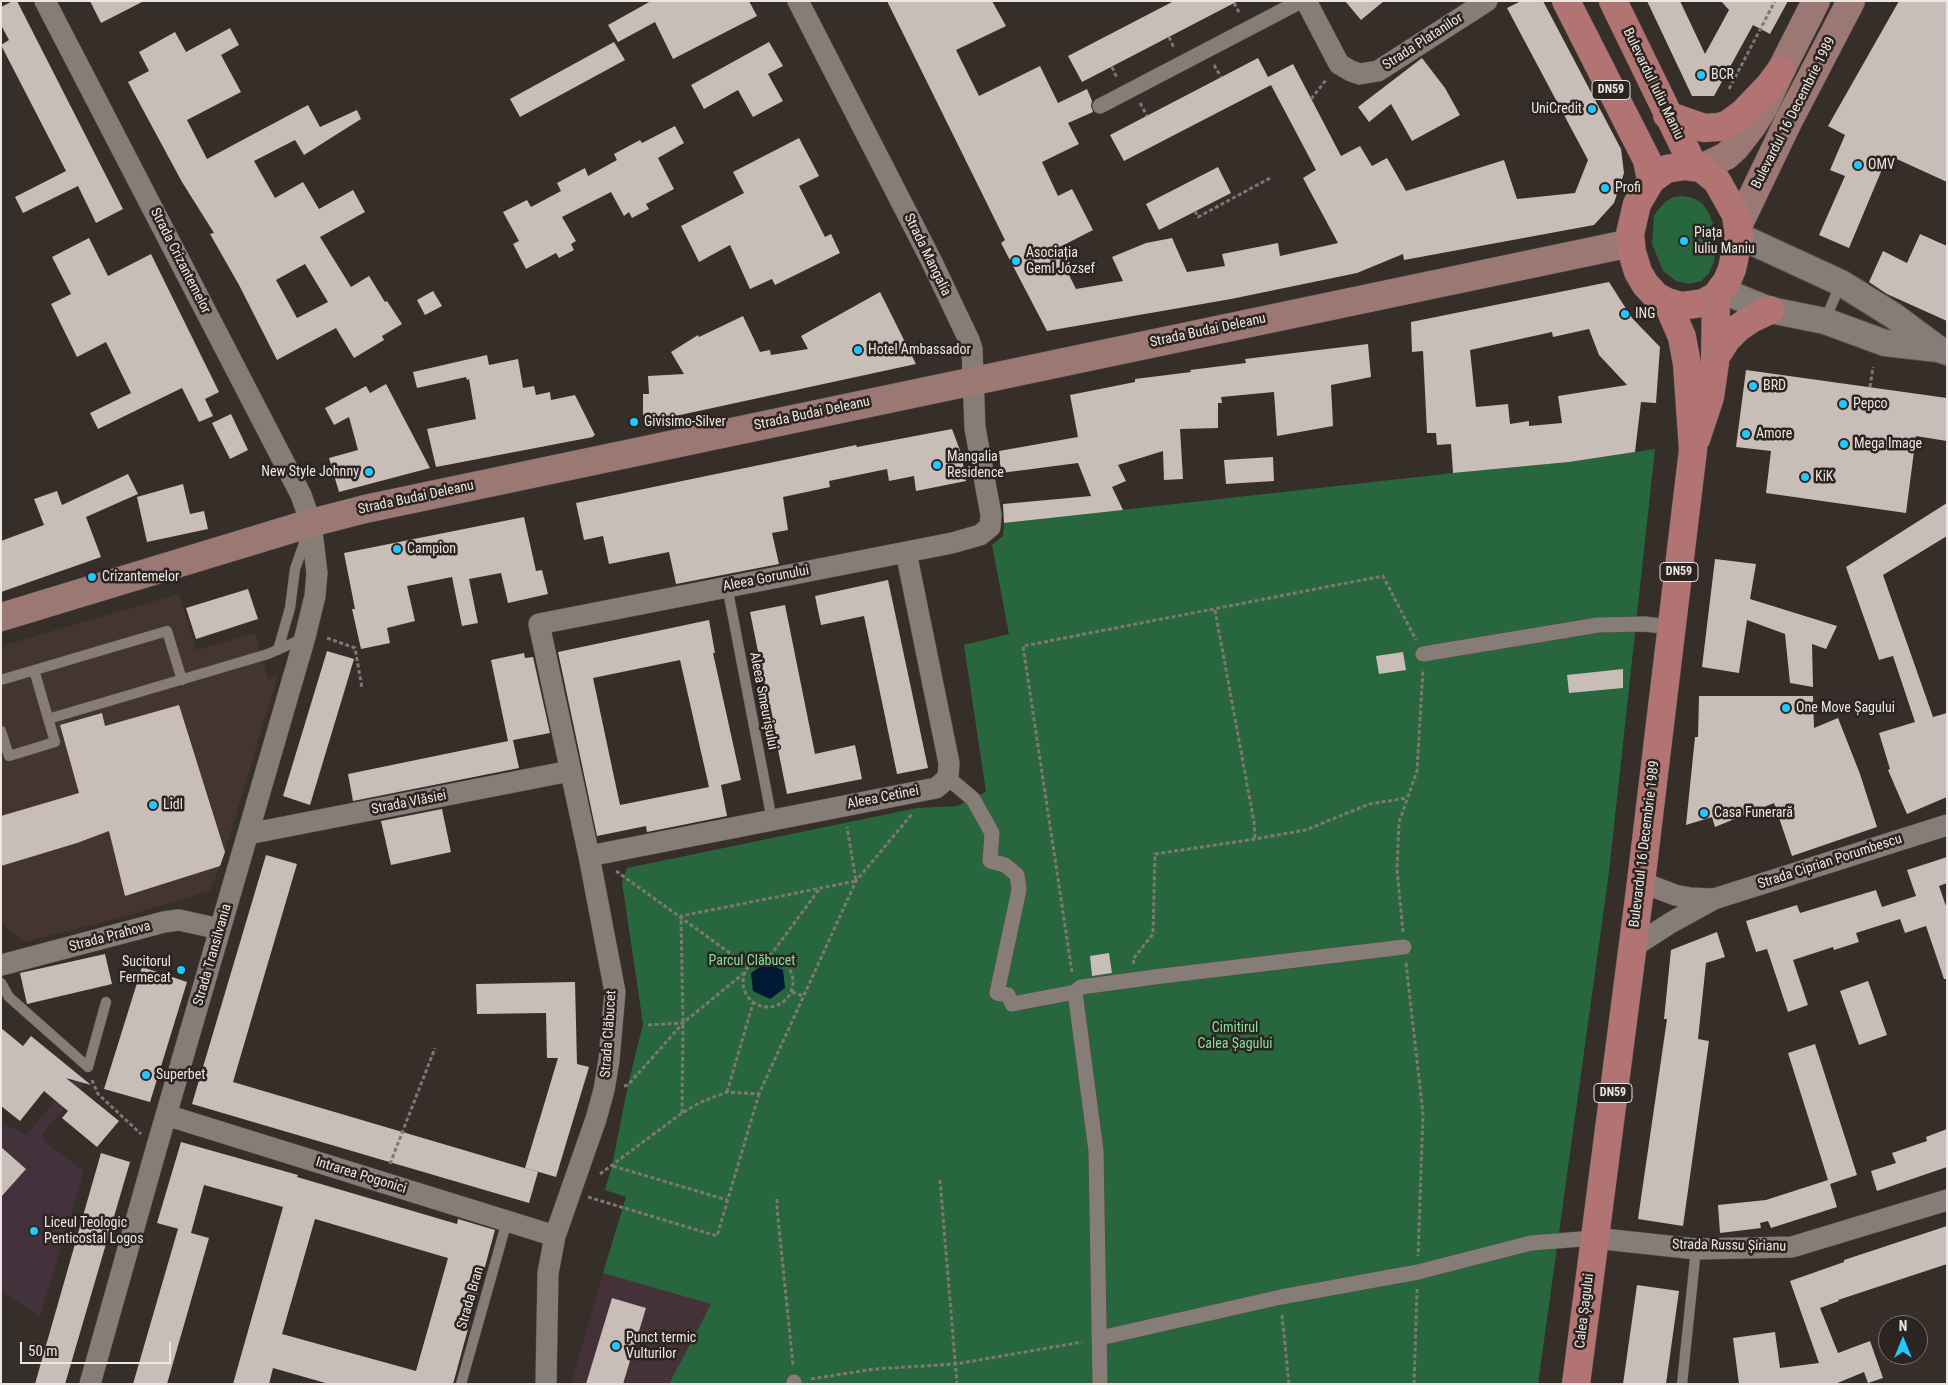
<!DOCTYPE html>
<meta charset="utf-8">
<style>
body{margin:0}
#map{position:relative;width:1948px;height:1385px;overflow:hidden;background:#362e29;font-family:"Roboto Condensed",sans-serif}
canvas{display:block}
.frame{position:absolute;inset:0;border:2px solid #ebe6e3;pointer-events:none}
.north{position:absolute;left:1878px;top:1315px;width:50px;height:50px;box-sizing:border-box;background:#2c2420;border:1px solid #78726e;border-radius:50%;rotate:0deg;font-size:14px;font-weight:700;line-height:20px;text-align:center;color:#ebe6e3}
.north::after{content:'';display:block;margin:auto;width:18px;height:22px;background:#21c9fd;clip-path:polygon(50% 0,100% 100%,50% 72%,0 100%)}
.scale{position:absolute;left:20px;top:1342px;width:151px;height:22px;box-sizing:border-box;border:2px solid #ebe6e3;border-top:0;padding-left:6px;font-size:15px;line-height:18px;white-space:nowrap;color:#ebe6e3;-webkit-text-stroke:4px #2c2420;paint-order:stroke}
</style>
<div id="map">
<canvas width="1948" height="1385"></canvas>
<div class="frame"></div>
<div class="north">N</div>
<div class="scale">50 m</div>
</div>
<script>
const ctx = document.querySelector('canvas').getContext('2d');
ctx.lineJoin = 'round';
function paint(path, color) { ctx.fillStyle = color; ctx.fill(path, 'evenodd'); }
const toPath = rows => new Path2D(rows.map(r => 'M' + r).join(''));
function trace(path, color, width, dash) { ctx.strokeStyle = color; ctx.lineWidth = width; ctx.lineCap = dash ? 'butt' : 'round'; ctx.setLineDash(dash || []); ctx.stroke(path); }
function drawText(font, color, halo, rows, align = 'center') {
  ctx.font = font + ' "Roboto Condensed",sans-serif'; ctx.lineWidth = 5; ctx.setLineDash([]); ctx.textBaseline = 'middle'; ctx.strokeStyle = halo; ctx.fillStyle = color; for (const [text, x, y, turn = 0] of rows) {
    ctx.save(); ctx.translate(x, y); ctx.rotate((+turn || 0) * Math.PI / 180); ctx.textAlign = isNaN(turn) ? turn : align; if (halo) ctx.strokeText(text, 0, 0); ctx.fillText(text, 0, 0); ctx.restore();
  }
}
const built = toPath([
 [179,594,196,650,255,633,268,679,278,675,225,852,210,891,116,919,24,942,1,923,1,646]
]);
const industrial = toPath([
 [603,1273,712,1303,669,1384,571,1384]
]);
const education = toPath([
 [75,1077,84,1085,43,1133,44,1141,84,1171,40,1316,1,1290,1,1122,26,1135]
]);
const green = toPath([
 [1683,196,1693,198,1702,203,1709,213,1714,226,1716,238,1714,262,1709,273,1701,281,1689,284,1676,281,1663,271,1652,244,1654,215,1664,203,1673,197],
 [1655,449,1609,872,1538,1384,669,1384,711,1304,603,1273,626,1197,605,1190,612,1166,628,1085,643,1024,622,882,627,868,917,808,957,806,986,792,964,645,1009,634,992,545,1003,536,1004,523,1453,473,1569,462]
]);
const water = toPath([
 [766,963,783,970,785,988,770,999,753,991,751,973]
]);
const building = toPath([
 [13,1,17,1,123,209,96,223,78,186,23,213,15,197,66,171,1,45,9,40,1,25,1,7],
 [90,1,144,1,101,23],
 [651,1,749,1,757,16,673,59,655,22,618,42,608,25],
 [887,1,992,1,1006,26,956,50,979,96,1040,66,1058,103,1087,89,1092,101,1091,106,1093,112,1068,123,1079,144,1042,162,1058,196,1072,189,1093,230,1056,249,1076,289,1123,281,1112,257,1146,243,1172,238,1187,272,1225,266,1222,254,1278,243,1280,256,1338,243,1303,178,1316,170,1271,85,1124,161,1110,135,1258,58,1268,77,1293,64,1341,156,1360,146,1372,166,1387,158,1406,191,1504,160,1517,199,1575,193,1588,160,1507,8,1521,1,1543,1,1621,149,1624,173,1614,203,1594,225,1404,260,1403,254,1357,273,1231,299,1047,331,1001,243,1005,240],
 [1174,1,1238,1,1082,82,1068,56],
 [1345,1,1384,1,1361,20],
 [1647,1,1680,1,1705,54,1729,10,1721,1,1788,1,1770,34,1753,25,1714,96,1692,96],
 [1899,1,1947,1,1947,182,1888,155,1849,248,1819,235,1845,176,1830,170,1845,135,1828,126],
 [230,28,239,45,221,55,241,92,187,120,207,159,308,105,320,127,357,110,361,119,304,155,295,140,254,161,275,198,303,182,319,209,353,190,365,212,320,237,351,287,369,276,385,302,387,301,402,324,382,336,384,340,354,358,336,328,277,360,239,285,210,234,214,233,182,182,128,82,149,71,139,52,175,32,186,52],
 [305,264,328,302,297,318,276,280],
 [614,42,625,60,520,117,510,99],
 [769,42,783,66,768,74,783,101,753,117,738,90,704,109,691,85],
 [1422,58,1445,88,1460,115,1412,141,1391,104,1369,122,1358,107],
 [675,126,684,143,658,158,674,189,646,204,649,209,632,218,629,212,624,216,611,192,562,217,576,241,571,244,574,250,559,258,556,253,526,269,513,244,519,241,503,212,527,200,531,207,561,191,557,183,585,168,588,176,617,160,614,154,640,140,642,143],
 [799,138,819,176,799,186,825,237,831,234,840,253,775,285,772,279,750,289,730,245,699,262,681,226,744,193,733,172],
 [1218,167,1231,193,1159,230,1146,204],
 [1920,234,1947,246,1947,321,1887,294,1869,282,1883,251,1907,263],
 [89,238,108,276,151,254,219,392,205,399,213,416,199,422,182,388,98,429,90,413,131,393,106,342,77,357,51,304,71,294,52,257],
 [1609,282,1632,318,1660,347,1656,403,1641,402,1635,452,1569,462,1453,473,1451,444,1437,445,1436,433,1427,433,1423,351,1412,352,1411,322],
 [1589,329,1599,355,1627,385,1558,396,1562,423,1529,426,1529,421,1510,424,1508,404,1476,407,1470,350,1552,332,1553,337],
 [433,291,442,306,425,315,417,300],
 [880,292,916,364,643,423,643,394,649,394,648,376,684,374,671,352,698,335,699,337,743,316,760,352,770,350,771,355,808,349,801,336],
 [1368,344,1371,377,1331,385,1333,426,1277,436,1274,392,1221,397,1222,403,1218,403,1218,428,1180,429,1183,479,1164,480,1163,451,1118,465,1126,481,1112,487,1123,510,1004,523,1003,504,1091,496,1078,463,1001,473,999,451,1078,437,1070,395,1135,382,1135,379,1191,372,1190,370,1246,363,1245,359],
 [487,355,489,365,518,359,523,388,534,386,536,395,550,392,551,400,575,395,595,435,593,436,593,437,436,467,427,429,476,419,469,379,467,380,466,377,417,388,413,372],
 [1746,370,1947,398,1947,441,1916,436,1906,513,1766,493,1771,451,1736,447],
 [386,384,430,468,339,492,329,458,358,450,349,417,334,425,325,408,366,386,370,393],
 [231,414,248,450,230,459,212,423],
 [952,429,961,453,966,481,916,491,914,476,889,481,887,469,829,481,830,487,783,497,788,530,772,533,779,564,676,584,669,552,609,564,603,536,584,540,576,503,856,445,857,447],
 [1273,457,1274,481,1226,484,1224,460],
 [128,474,138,494,86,517,101,557,1,592,1,541,44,525,34,499,57,491,62,505],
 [183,484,190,514,204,511,208,529,147,542,137,497],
 [1947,503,1947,536,1883,575,1933,717,1947,713,1947,797,1907,814,1888,770,1890,769,1879,733,1915,722,1893,656,1879,660,1846,567],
 [524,517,536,571,542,570,548,594,508,603,501,573,469,579,478,623,462,626,452,577,407,586,415,621,387,628,390,643,361,649,352,609,355,609,344,553],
 [1715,559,1756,564,1750,599,1837,626,1826,649,1812,644,1813,687,1790,683,1785,634,1747,620,1739,673,1702,667],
 [888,580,928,768,897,774,864,616,821,625,815,596],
 [248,589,258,619,196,639,186,608],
 [785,605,815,754,855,745,862,779,787,794,750,612],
 [709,620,715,653,713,653,741,780,721,785,727,816,647,832,646,826,597,836,558,652],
 [680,660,709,787,620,805,593,678],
 [327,651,354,659,310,805,283,796],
 [1403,652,1406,670,1379,674,1376,656],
 [524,653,525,658,533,657,550,733,508,741,491,660],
 [1623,669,1623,688,1569,693,1567,675],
 [1699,696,1813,696,1814,728,1838,718,1860,774,1877,827,1792,856,1774,803,1715,827,1712,817,1686,825,1695,737,1698,737],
 [179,705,225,852,220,866,125,896,109,831,77,843,1,866,1,816,79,793,60,725,102,713,105,726],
 [513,740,519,768,353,801,348,774],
 [442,809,451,852,391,865,381,821],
 [266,855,297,864,233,1082,538,1172,529,1203,192,1104],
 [1947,857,1947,883,1939,886,1947,909,1947,979,1944,979,1926,926,1905,933,1900,919,1856,933,1859,942,1834,950,1833,947,1793,960,1808,1005,1788,1012,1767,949,1756,952,1746,921,1797,905,1800,913,1876,890,1882,907,1916,896,1907,870],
 [1717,932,1725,957,1706,963,1698,1039,1709,1041,1683,1226,1638,1219,1667,1019,1664,1019,1671,950],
 [1109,953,1112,973,1092,976,1090,956],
 [105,954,112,984,27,1004,20,973],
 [142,967,187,982,150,1102,104,1089],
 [1868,981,1887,1035,1859,1045,1840,991],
 [575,982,577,1064,589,1067,556,1177,525,1168,558,1058,547,1058,546,1013,477,1014,476,984],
 [1,1028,23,1046,31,1036,91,1085,66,1078,119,1121,97,1147,62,1118,68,1111,44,1091,20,1121,1,1106],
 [1815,1044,1857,1175,1830,1184,1837,1207,1771,1228,1768,1221,1760,1223,1761,1228,1720,1233,1718,1205,1766,1200,1828,1180,1788,1053],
 [1947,1129,1947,1167,1877,1191,1871,1171,1896,1163,1892,1153,1927,1141,1926,1137],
 [181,1142,298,1175,297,1177,457,1224,458,1219,495,1230,453,1384,329,1384,273,1368,269,1384,233,1384,283,1207,204,1185,191,1233,209,1238,167,1384,133,1384,178,1229,179,1229,157,1223],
 [315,1219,448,1258,416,1371,282,1334],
 [1,1147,26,1169,1,1197],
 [101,1153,130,1162,65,1384,35,1384],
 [1947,1226,1947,1264,1838,1300,1839,1301,1820,1308,1838,1353,1870,1341,1883,1378,1868,1383,1864,1372,1835,1384,1739,1384,1733,1338,1775,1332,1780,1368,1819,1363,1790,1281,1844,1262,1844,1260],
 [1637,1285,1679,1291,1666,1384,1623,1384],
 [612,1298,646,1308,623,1384,586,1384]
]);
const path = toPath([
 [1234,3,1240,14],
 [1169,37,1174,48],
 [1214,65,1221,77],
 [1112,67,1117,78],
 [1729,89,1775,1],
 [1311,99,1326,80],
 [1140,103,1147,116],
 [1195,211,1198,217,1272,177],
 [1870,387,1873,367],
 [1215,610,1254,822,1255,839],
 [327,638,355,648,362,688],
 [616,871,748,966],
 [1403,932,1397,869,1399,822,1417,771,1423,669],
 [770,956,820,888],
 '743 982a25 25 0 1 1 50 0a25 25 0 1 1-50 0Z',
 [1406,963,1423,1114,1418,1256],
 [1134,964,1133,959,1153,934,1155,854,1255,839,1306,830,1369,804,1407,798],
 [1072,972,1023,646,1383,576,1416,640],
 [792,992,803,996],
 [648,1025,682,1023],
 [92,1080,98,1094,141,1134],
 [624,1086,628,1085,683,1023,744,973],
 [727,1092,753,1003],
 [682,1113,683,1023,681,916,856,881,847,827],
 [390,1164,435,1048],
 [613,1166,727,1200],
 [600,1174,682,1113,699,1103,727,1092,759,1094,856,881,912,814],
 [940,1180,957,1384],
 [588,1197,717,1236,759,1094],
 [777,1199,777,1208,793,1365],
 [1282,1315,1289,1384],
 [811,1379,874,1369,956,1364,1082,1342],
 [1414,1384,1417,1289]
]);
const service = toPath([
 [1825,320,1841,283],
 [727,586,772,820],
 [278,650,290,608,295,569,307,535],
 [1,680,167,631,182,680],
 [48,719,268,654,304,638],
 [1,731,9,756,55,742,34,670],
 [1,983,9,997,88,1067,106,1002],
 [461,1384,507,1221],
 [1682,1384,1696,1249]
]);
const pedestrian = toPath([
 [1100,106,1301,1],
 [1423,654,1598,625,1644,624,1672,627],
 [948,778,973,799,992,833,990,861,1005,865,1017,875,1019,890,997,993,1008,995,1012,1004,1075,992,1081,987,1162,976,1404,947],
 [1075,992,1096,1151,1100,1384],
 [1100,1338,1281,1297,1418,1272,1531,1243,1594,1238],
 [794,1382,794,1384]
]);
const minor = toPath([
 [45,1,301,495,311,523,317,573,315,596,305,637,155,1153,90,1384],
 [1306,1,1339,64,1351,71,1360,74,1378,71,1487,1],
 [248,834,570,771],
 [589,856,936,788,948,778,949,763,906,552],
 [1641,882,1675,895,1690,898,1714,899],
 [1633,947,1672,922,1714,899,1947,825],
 [1,965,164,922,179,920,220,929],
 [166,1115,555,1236],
 [1594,1238,1696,1249,1792,1247,1947,1200],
 [546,1384,548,1273,555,1236,596,1119,604,1090,609,1060,615,992,589,856,539,624,952,543,980,535,990,527,991,515,975,428,972,349,969,340,930,258,798,1]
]);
const tertiary = toPath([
 [1739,236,1841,283,1894,316,1937,348],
 [1720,290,1770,310,1825,321,1885,343,1938,349,1947,352]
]);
const secondary = toPath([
 [1701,168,1726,156,1736,147,1753,125,1764,107,1781,70,1816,1],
 [1738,226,1789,120,1851,1],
 [1,617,311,523,365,509,1631,243]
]);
const primary = toPath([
 [1566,1,1647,160,1651,180],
 [1613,1,1694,167],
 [1667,115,1704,128,1719,127,1728,124,1743,113,1769,86,1781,70],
 [1685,166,1701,168,1717,181,1736,215,1739,236,1732,269,1727,281,1716,296,1703,303,1681,306,1667,302,1656,296,1645,284,1638,272,1632,252,1630,234,1637,204,1651,180,1666,169,1685,166],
 [1716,356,1727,339,1738,328,1751,319,1770,310],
 [1696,439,1710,397,1715,363,1716,296],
 [1576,1384,1641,882,1693,450,1687,364,1682,337,1667,302]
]);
const markers = [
 [1701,75,5,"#21c9fd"],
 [1592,109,5,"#21c9fd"],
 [1858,165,5,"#21c9fd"],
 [1605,188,5,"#21c9fd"],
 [1684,241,5,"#21c9fd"],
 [1016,261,5,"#21c9fd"],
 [1625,314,5,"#21c9fd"],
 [858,350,5,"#21c9fd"],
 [1753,386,5,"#21c9fd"],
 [1843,404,5,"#21c9fd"],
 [634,422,5,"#21c9fd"],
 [1746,434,5,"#21c9fd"],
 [1844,444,5,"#21c9fd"],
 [937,465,5,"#21c9fd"],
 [369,472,5,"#21c9fd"],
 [1805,477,5,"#21c9fd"],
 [397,549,5,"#21c9fd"],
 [92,577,5,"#21c9fd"],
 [1786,708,5,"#21c9fd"],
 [153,805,5,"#21c9fd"],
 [1704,813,5,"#21c9fd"],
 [181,970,5,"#21c9fd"],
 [146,1075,5,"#21c9fd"],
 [34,1231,5,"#21c9fd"],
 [616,1346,5,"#21c9fd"]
];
const shields = [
 [1611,90,38],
 [1679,572,38],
 [1613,1093,38]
];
const shieldNames = [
 ["DN59",1611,90],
 ["DN59",1679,572],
 ["DN59",1613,1093]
];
const streetNames = [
 ["Strada Platanilor",1423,42,-33],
 ["Bulevardul Iuliu Maniu",1653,84,64],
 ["Bulevardul 16 Decembrie 1989",1794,113,-63],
 ["Strada Mangalia",927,255,64],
 ["Strada Crizantemelor",180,261,63],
 ["Strada Budai Deleanu",1208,331,-12],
 ["Strada Budai Deleanu",812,414,-12],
 ["Strada Budai Deleanu",416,498,-12],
 ["Aleea Gorunului",766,579,-11],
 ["Aleea Smeurișului",763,701,79],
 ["Aleea Cetinei",883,798,-11],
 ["Strada Vlăsiei",409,803,-11],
 ["Bulevardul 16 Decembrie 1989",1645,844,-83],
 ["Strada Ciprian Porumbescu",1830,862,-18],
 ["Strada Prahova",110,937,-15],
 ["Strada Transilvania",213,955,-74],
 ["Strada Clăbucet",609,1034,-86],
 ["Intrarea Pogonici",361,1176,17],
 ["Strada Russu Șirianu",1729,1246,1],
 ["Strada Bran",471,1298,-74],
 ["Calea Șagului",1585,1311,-83]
];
const poiNames = [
 ["BCR",1711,75],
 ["UniCredit",1582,109,"right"],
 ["OMV",1868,165],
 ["Profi",1615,188],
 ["Piața",1694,233],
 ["Iuliu Maniu",1694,249],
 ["Asociația",1026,253],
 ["Geml József",1026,269],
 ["ING",1635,314],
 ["Hotel Ambassador",868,350],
 ["BRD",1763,386],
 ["Pepco",1853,404],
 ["Givisimo-Silver",644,422],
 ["Amore",1756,434],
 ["Mega Image",1854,444],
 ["Mangalia",947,457],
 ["Residence",947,473],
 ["New Style Johnny",359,472,"right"],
 ["KiK",1815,477],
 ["Campion",407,549],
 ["Crizantemelor",102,577],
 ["One Move Șagului",1796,708],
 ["Lidl",163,805],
 ["Casa Funerară",1714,813],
 ["Sucitorul",171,962,"right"],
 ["Fermecat",171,978,"right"],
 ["Superbet",156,1075],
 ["Liceul Teologic",44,1223],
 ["Penticostal Logos",44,1239],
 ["Punct termic",626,1338],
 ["Vulturilor",626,1354]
];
const parkNames = [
 ["Parcul Clăbucet",752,961],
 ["Cimitirul",1235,1028],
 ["Calea Șagului",1235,1044]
];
paint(built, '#44362e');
paint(industrial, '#453138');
paint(education, '#43323b');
paint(green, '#28663e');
paint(water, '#001934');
paint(building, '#c8beb7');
trace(service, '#534c48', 11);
trace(pedestrian, '#534c48', 16);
trace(minor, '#534c48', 22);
trace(tertiary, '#534c48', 28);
trace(secondary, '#534c48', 29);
trace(primary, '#534c48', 29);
trace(path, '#7e7773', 3, [4, 2.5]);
trace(service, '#867d77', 10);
trace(pedestrian, '#867d77', 15);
trace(minor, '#867d77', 21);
trace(tertiary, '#867d77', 26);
trace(secondary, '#9c7875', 28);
trace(primary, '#b27472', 28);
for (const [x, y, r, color] of markers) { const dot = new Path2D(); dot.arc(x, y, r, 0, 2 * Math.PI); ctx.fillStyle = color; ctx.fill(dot); trace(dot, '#2c2420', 2); }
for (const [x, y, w] of shields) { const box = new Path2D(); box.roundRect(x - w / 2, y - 9.5, w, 19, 4); ctx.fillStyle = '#2c2420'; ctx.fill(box); trace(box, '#ebe6e3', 1); }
drawText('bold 12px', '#ebe6e3', null, shieldNames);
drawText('14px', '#ebe6e3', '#2c2420', streetNames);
drawText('14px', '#ebe6e3', '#2c2420', poiNames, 'left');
drawText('14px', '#7fe39e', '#2c2420', parkNames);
</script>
